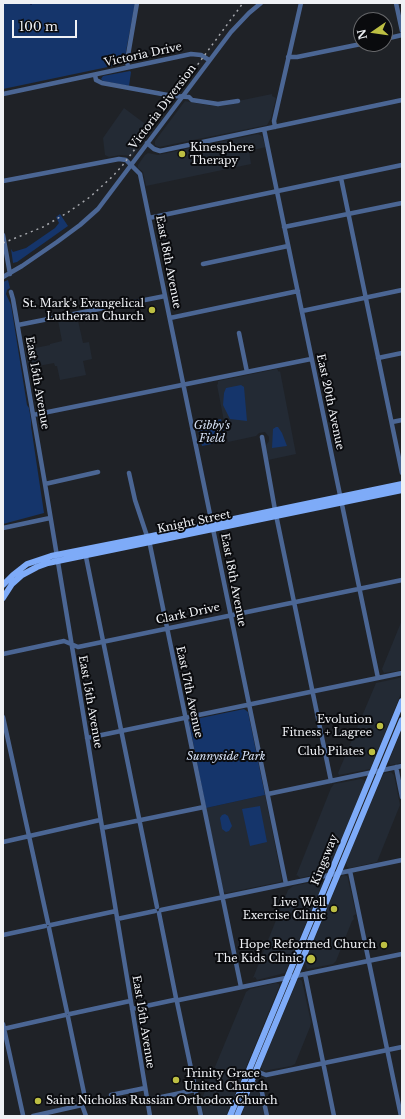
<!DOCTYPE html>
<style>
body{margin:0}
#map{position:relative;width:405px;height:1119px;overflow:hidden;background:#1f2227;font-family:"Libre Baskerville",serif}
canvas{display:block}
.frame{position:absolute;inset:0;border:4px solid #eff1f5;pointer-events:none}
.north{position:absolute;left:353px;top:12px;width:40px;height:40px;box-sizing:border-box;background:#0a0b0e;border:1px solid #66676a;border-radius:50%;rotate:257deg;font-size:11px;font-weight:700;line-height:16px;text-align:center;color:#eff1f5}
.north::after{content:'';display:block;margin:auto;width:14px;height:18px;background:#bdbf43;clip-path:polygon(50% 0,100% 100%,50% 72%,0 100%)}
.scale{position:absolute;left:12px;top:20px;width:65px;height:18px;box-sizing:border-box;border:2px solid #eff1f5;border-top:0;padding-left:5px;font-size:12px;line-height:14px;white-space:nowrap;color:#eff1f5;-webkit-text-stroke:3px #0a0b0e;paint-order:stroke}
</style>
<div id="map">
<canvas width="405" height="1119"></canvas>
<div class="frame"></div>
<div class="north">N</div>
<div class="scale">100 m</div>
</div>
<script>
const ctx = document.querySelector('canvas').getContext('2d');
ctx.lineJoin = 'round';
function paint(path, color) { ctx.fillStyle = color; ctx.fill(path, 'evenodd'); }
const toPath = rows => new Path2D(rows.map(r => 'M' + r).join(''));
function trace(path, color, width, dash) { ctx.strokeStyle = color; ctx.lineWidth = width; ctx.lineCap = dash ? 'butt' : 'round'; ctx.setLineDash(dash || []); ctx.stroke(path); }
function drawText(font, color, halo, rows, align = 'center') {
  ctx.font = font + ' "Libre Baskerville",serif'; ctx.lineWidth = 4; ctx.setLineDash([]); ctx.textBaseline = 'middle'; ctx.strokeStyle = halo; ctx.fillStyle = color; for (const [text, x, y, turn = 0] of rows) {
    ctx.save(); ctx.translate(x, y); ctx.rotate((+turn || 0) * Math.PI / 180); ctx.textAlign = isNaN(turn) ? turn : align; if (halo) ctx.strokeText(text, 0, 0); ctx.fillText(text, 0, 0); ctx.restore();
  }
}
const built = toPath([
 [272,94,272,96,276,98,271,118,267,125,159,147,155,145,155,141,185,101,212,106,221,106,238,103,238,101],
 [124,108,152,129,132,156,120,155,109,157,105,155,103,138],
 [258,134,262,136,266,147,249,151,251,164,146,186,143,172,138,168,138,165,145,155,148,153,158,155],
 [77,316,83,343,89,342,92,359,83,361,86,375,60,380,57,366,55,366,54,363,28,368,25,350,50,345,50,344,62,341,58,320],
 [277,369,279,372,280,371,296,454,268,460,265,447,269,441,269,437,265,432,259,433,256,436,228,442,217,385,218,384,218,381],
 [402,620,402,670,384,673,382,669],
 [402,676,402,691,370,769,339,775,338,773,376,683,399,678],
 [402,729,402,763,390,765,389,761],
 [391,772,394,775,400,805,377,862,350,868,347,867,346,862,383,775,385,773],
 [361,779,364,780,365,782,328,871,326,872,300,878,297,875,296,876,331,788,334,784],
 [265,795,282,880,280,882,226,893,223,891,206,808],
 [343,875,347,876,348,879,356,914,353,916,354,919,352,921,336,961,333,964,307,969,305,962,340,878],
 [319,881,321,882,322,885,285,973,257,980,255,977,253,978,288,890,293,886],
 [298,979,301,980,302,981,311,1022,310,1027,295,1064,291,1066,263,1071,261,1067],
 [276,983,279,984,279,987,226,1116,204,1116,201,1103,203,1099,203,1096,246,992,250,989],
 [254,1089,258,1090,265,1116,241,1116,252,1090]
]);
const green = toPath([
 [3,3,135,3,124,62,122,64,3,89],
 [130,71,131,72,129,86,103,81,101,79,103,76],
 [60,214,68,226,17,262,13,263,11,249,13,252,26,248,55,228,59,223,56,217],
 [8,280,10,288,7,290,6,294,11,305,27,405,29,408,31,421,31,426,44,513,3,524,3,282],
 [241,385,244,387,247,421,230,419,223,405,224,393,226,388],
 [221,419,226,441,202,446,197,424],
 [276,427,278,427,282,433,287,446,272,448,273,429],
 [244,709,248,712,265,795,206,808,189,722,191,720],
 [260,806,267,842,250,846,242,809],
 [225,814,228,816,232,826,229,831,226,832,222,829,220,818,222,815]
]);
const stream = toPath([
 [31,3,31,4]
]);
const minor = toPath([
 [396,3,402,31],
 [385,39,402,35],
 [288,57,297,57,361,44],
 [128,67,127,61,137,3],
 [95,75,96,80,102,83,173,96,189,97,192,100,218,104,238,101],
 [3,94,191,54,201,55,209,60],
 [275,127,274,121,301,3],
 [264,129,378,678],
 [147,143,154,149,160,151,402,100],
 [341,178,402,473],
 [3,181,119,159,126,160,140,174,286,884],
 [149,218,402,165],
 [284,227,402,203],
 [3,235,10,274],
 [203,264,288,246],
 [3,277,22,266,57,242,80,225,98,209,231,32,249,13,261,3],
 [11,292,13,299,45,484,150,1116],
 [302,311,402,290],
 [170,318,298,291],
 [18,325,165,296],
 [239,333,247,372],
 [378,358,402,353],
 [33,415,311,359],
 [392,422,402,420],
 [262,437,275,510,331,781],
 [129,473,135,500,150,545,241,987],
 [45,484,98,472],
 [3,528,50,518],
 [85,552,157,907],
 [3,654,64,641,78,647,402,580],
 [3,717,48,923],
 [87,738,402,673],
 [396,767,402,797],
 [268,794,402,766],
 [102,828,204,807],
 [3,842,100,820],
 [350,871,401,1116],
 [161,910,402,860],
 [159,913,176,998],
 [117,919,155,911],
 [51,925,116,911],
 [49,928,67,1012],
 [3,935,45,926],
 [305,974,334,1116],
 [179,1000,402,954],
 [177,1002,201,1116],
 [132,1009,174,1000],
 [70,1014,130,1001],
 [68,1017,84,1093,82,1105,86,1116],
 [3,1024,23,1115],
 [3,1029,65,1015],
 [256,1071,266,1075,402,1047],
 [251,1081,261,1088,267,1116],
 [111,1095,145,1088],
 [147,1100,195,1090],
 [33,1116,82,1105]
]);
const major = toPath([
 [3,585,13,575,27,564,51,556,147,537,402,484],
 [3,598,12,584,22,575,37,567,48,563,402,490],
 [230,1116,402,701],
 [237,1116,402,720]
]);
const rail = toPath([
 [3,243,43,227,67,213,90,197,113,176,122,166,151,128,243,3]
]);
const markers = [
 [182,154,4,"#bdbf43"],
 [152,310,4,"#bdbf43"],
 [380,726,4,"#bdbf43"],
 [372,752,4,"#bdbf43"],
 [334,909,4,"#bdbf43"],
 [384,945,4,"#bdbf43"],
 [311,959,5,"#bdbf43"],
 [176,1080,4,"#bdbf43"],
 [38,1101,4,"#bdbf43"]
];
const streetNames = [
 ["Victoria Drive",143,55,-12],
 ["Victoria Diversion",163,107,-53],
 ["East 18th Avenue",168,262,79],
 ["East 15th Avenue",37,383,80],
 ["East 20th Avenue",330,402,78],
 ["Knight Street",194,522,-12],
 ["East 18th Avenue",233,580,79],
 ["Clark Drive",188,614,-12],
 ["East 17th Avenue",189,692,78],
 ["East 15th Avenue",90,702,80],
 ["Kingsway",325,860,-68],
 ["East 15th Avenue",143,1022,81]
];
const poiNames = [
 ["Kinesphere",190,148,"left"],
 ["Therapy",190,161,"left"],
 ["St. Mark's Evangelical",144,304],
 ["Lutheran Church",144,317],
 ["Evolution",372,720],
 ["Fitness + Lagree",372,733],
 ["Club Pilates",364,752],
 ["Live Well",326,903],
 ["Exercise Clinic",326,916],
 ["Hope Reformed Church",376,945],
 ["The Kids Clinic",302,959],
 ["Trinity Grace",184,1074,"left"],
 ["United Church",184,1087,"left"],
 ["Saint Nicholas Russian Orthodox Church",46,1101,"left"]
];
const parkNames = [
 ["Gibby's",212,426],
 ["Field",212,439],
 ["Sunnyside Park",226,757]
];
paint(built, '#232a34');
paint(green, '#15356b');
trace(stream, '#00002d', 1.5);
trace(minor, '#4b6694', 4.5);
trace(major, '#7eabf8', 6);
trace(rail, '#a6a8ad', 1.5, [2, 4]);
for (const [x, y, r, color] of markers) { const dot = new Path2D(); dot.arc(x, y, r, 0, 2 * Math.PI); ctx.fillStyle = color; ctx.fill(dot); trace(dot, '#0a0b0e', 1.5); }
drawText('11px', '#eff1f5', '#0a0b0e', streetNames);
drawText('11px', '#eff1f5', '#0a0b0e', poiNames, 'right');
drawText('italic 11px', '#d6e2f6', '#0a0b0e', parkNames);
</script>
